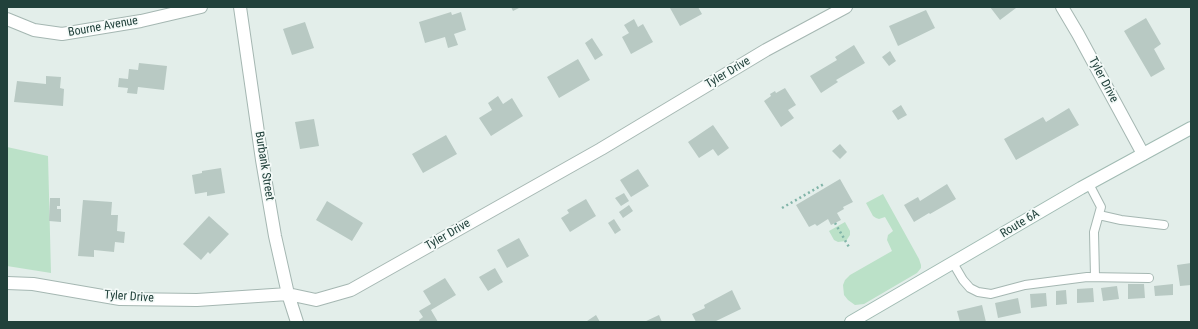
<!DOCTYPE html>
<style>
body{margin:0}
#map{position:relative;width:1198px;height:329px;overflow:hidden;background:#e3eeea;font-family:"Roboto Condensed",sans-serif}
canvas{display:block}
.frame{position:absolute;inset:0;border:8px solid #21413b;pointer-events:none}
</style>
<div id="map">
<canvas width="1198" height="329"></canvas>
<div class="frame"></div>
</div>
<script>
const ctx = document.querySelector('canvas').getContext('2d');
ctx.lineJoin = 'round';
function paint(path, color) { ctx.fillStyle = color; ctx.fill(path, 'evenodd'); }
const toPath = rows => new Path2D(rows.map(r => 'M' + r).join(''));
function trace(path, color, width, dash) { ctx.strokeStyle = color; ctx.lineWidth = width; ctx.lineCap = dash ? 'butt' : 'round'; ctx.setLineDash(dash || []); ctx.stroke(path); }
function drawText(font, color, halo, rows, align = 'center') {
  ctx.font = font + ' "Roboto Condensed",sans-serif'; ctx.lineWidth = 3.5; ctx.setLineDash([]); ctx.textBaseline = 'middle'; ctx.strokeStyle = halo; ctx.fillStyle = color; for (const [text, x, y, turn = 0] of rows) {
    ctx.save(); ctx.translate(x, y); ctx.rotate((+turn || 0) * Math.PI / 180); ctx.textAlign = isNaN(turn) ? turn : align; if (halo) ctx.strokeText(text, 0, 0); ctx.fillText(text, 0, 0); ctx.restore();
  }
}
const green = toPath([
 [7,147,48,156,51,273,7,266],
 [883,194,919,259,921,265,921,268,917,273,864,304,855,305,848,300,844,295,843,285,845,280,850,275,892,251,887,240,888,235,893,231,885,217,879,219,876,218,873,216,866,203],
 [845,222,850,231,850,235,846,241,838,242,834,240,829,231]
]);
const building = toPath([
 [511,7,521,7,513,11],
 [673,7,698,7,702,14,680,26,670,8],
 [990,7,1015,7,1016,8,1000,20],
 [926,10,935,28,898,46,889,26],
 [451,12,452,15,461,12,466,30,454,34,458,45,448,48,445,37,425,43,419,22],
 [1146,18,1161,44,1154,49,1165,69,1151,77,1124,31],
 [634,19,638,27,643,24,653,42,631,54,622,37,629,33,624,25],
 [305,22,314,48,292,55,283,29],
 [592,38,603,55,595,60,585,43],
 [854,45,865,63,836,80,838,82,821,93,810,76,837,60,835,57],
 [890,51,896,61,889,66,882,57],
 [578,59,590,80,559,98,547,77],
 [139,63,167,66,164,90,138,87,137,94,127,93,128,88,118,87,119,78,128,79,129,69,138,70],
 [46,76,61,77,60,88,64,89,63,106,14,102,17,81,46,84],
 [785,88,796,105,788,110,794,118,781,127,764,101,771,96,770,94,775,91,776,93],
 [498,96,503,104,512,98,523,116,491,136,479,118,492,110,488,103],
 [901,105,907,115,898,120,892,111],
 [1069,108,1079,125,1016,160,1004,139,1043,117,1046,122],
 [314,119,319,146,300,149,295,122],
 [713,125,729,148,718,156,713,149,699,158,688,142],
 [446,135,457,154,423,173,412,154],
 [840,144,847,152,840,159,832,151],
 [221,168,225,193,207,196,207,192,195,194,192,175,202,173,202,171],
 [638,169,649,186,631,197,620,180],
 [840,179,853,202,843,207,844,209,837,213,841,220,831,225,828,219,817,226,815,224,809,227,796,205],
 [947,184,956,199,930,214,929,213,914,222,904,205,918,197,920,201],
 [624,193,629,201,621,206,615,198],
 [50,198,60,198,60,206,57,206,57,209,61,209,61,222,49,221],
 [586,199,596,216,570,232,561,218,569,213,567,210],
 [83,200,112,202,111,215,118,215,117,231,125,232,124,243,115,242,114,252,94,250,94,257,78,256],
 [327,201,363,223,352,241,316,220],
 [629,205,633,211,623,218,619,212],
 [209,216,229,234,210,254,208,252,201,260,183,244],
 [614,219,621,230,615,234,608,223],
 [519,238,529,256,507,268,497,250],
 [1191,263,1191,285,1180,286,1177,265],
 [495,268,503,282,488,291,479,277],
 [445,278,456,295,431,310,438,322,420,322,419,320,423,317,419,311,431,304,423,291],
 [1128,284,1144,284,1145,298,1128,299],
 [1173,284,1173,295,1155,296,1154,286],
 [1117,286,1119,299,1103,301,1101,288],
 [1093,288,1094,302,1077,303,1077,289],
 [732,290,741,309,714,322,696,322,692,314,705,308,704,305],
 [1066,290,1067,304,1056,305,1056,291],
 [1046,293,1047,306,1031,308,1030,294],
 [1018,298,1021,313,998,318,995,303],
 [982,305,986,322,960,322,957,311],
 [596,315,600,322,588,322,587,321],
 [659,315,662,322,644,322]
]);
const path = toPath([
 [782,208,824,184],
 [835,223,849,247]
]);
const lane = toPath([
 [1089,184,1101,207,1094,232,1095,277],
 [1099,215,1121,220,1164,225],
 [953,263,963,280,970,288,978,292,991,294,1025,285,1087,277,1149,278]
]);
const street = toPath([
 [240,7,262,160,275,236,288,294,297,322],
 [1062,7,1078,34,1143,154],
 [7,19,34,30,62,34,141,21,201,7],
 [7,283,33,284,120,299,197,300,288,294,316,300,351,290,601,149,766,50,846,7]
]);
const secondary = toPath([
 [851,322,1081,188,1191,128]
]);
const streetNames = [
 ["Bourne Avenue",103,27,-10],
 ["Tyler Drive",728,73,-31],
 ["Tyler Drive",1103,80,62],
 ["Burbank Street",264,166,81],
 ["Route 6A",1020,224,-31],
 ["Tyler Drive",448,235,-30],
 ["Tyler Drive",129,297,4]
];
paint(green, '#bbe1c8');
paint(building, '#b8c9c3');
trace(lane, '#a5b7b2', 10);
trace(street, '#a5b7b2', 14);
trace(secondary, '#a1bbb3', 14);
trace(path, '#81b4a8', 2.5, [2, 3]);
trace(lane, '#fff', 8);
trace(street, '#fff', 12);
trace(secondary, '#fff', 12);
drawText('12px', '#21413b', '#f4faf8', streetNames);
</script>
